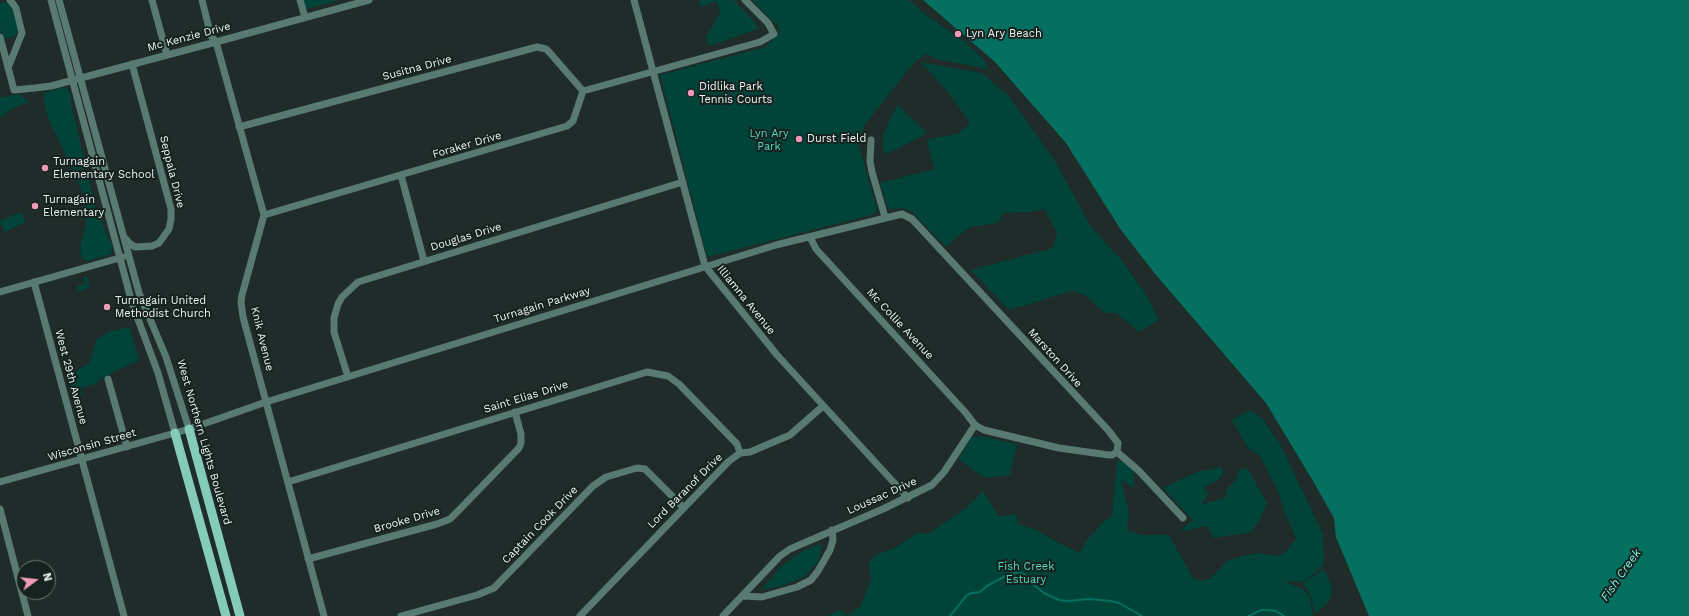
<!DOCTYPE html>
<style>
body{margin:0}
#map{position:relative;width:1689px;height:616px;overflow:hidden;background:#1f2c29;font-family:"Work Sans",sans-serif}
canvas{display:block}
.north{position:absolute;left:16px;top:560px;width:40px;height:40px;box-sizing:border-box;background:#16221f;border:1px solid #6c7674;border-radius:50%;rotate:75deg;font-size:11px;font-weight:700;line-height:16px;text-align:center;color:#edf5f3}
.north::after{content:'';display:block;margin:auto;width:14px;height:18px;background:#ef9ab8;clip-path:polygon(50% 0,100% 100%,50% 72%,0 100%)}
</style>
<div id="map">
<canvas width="1689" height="616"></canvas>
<div class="north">N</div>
</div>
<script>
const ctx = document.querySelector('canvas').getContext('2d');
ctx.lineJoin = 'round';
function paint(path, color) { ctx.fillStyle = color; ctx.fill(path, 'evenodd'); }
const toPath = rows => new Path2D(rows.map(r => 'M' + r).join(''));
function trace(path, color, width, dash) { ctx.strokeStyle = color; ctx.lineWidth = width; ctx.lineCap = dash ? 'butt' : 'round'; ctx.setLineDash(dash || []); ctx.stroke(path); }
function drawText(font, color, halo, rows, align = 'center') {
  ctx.font = font + ' "Work Sans",sans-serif'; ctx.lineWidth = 4; ctx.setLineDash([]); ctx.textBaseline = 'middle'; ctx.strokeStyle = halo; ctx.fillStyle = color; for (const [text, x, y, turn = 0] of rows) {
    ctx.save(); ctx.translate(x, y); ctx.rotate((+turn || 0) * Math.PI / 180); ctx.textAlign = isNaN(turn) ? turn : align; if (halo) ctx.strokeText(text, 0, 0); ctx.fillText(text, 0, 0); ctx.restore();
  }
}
const green = toPath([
 [303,0,339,0,306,9],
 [699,0,734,0,754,21,758,29,709,46,706,37,720,13,717,1,701,7],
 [752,0,909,0,929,17,963,40,983,59,988,69,936,59,926,54,915,62,887,97,864,126,858,142,877,209,875,214,707,257,660,75,765,47,779,34,778,25,772,21],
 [8,2,13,10,18,28,17,34,15,36,4,39,0,29,0,4],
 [920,62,982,73,1008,95,1055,161,1091,227,1121,259,1145,293,1159,320,1139,332,1116,313,1105,313,1085,295,1072,291,1009,310,971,270,1053,248,1057,233,1044,209,1029,212,1004,213,997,223,971,227,960,234,946,247,912,212,904,208,888,209,880,183,934,169,927,140,959,133,970,123,948,92],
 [66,87,71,94,71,104,86,166,74,173,48,118,43,98,45,92],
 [19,94,29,102,13,108,0,118,0,98],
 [897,105,925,131,924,135,887,154,883,150,883,135],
 [86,171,96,209,113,248,111,251,112,254,86,261,81,256,80,249,86,223,86,204,84,195,75,176],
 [21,212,26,222,5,232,0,221],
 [87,276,90,287,78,292,77,286,85,284,83,278],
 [126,328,130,328,139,360,100,379,96,384,81,388,82,393,74,396,69,374,89,364,97,339,111,331],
 [1248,411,1253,412,1262,418,1280,444,1323,534,1324,561,1321,568,1303,582,1284,581,1304,590,1310,598,1313,616,848,616,861,605,871,580,869,563,877,554,893,549,917,533,928,534,967,507,983,491,999,517,1016,514,1018,524,1037,530,1057,542,1080,553,1086,541,1105,520,1112,517,1117,461,1121,461,1134,470,1134,487,1121,480,1129,512,1127,530,1142,535,1169,535,1193,578,1203,581,1212,577,1227,561,1242,556,1256,553,1279,556,1288,549,1296,539,1284,510,1280,496,1260,456,1248,448,1232,420],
 [980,436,1017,444,1010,475,985,478,974,471,959,459,970,438],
 [1222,467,1223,474,1218,480,1203,488,1209,494,1202,503,1203,504,1227,497,1225,492,1237,478,1237,473,1240,469,1245,468,1249,471,1267,503,1259,521,1251,532,1213,538,1207,526,1183,531,1183,528,1193,520,1163,488,1197,472],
 [822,544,818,562,804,577,781,586,761,590,783,565,805,550],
 [1324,569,1331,585,1332,594,1330,600,1315,614,1311,597,1303,583],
 [840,610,848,616,828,616]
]);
const water = toPath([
 [923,0,1689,0,1689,616,1369,616,1336,537,1334,518,1313,481,1266,403,1156,275,1121,230,1066,143,995,62]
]);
const stream = toPath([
 [950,616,967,595,972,593,980,592,987,586,1009,574,1020,572,1025,575,1031,583,1044,593,1059,600,1067,601,1089,599,1111,601,1119,603,1142,616],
 [1249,616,1261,610,1268,610,1276,611,1284,616]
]);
const minor = toPath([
 [51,0,132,303,158,373,175,433],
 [59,0,139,293,166,357,189,429],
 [152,0,167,55],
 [202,0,211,36,216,42,264,215,242,295,241,302,243,317,324,616],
 [300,0,305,17],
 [634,0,705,266,777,355,908,498],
 [0,37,14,90,35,88,51,86,216,42,369,0],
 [8,68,22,33,16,8,10,0],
 [583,91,760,42,774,34,768,23,745,0],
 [239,127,537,47,546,49,550,53,583,91],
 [871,140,870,161,872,172,885,217],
 [401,175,424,261],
 [264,215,567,126,573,121,583,91],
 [810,237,816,249,965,412,975,425,984,430,1059,448,1109,455,1112,455,1117,452],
 [126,239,129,243,135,247,152,246,159,243,169,229,171,219,171,209,132,64],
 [34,282,124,616],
 [0,292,123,257],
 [348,377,334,332,334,318,338,304,342,297,358,282,683,182],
 [108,379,127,447],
 [0,482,189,429,266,402,776,245,902,214,912,219,1108,430,1118,443,1117,452,1139,471,1183,518],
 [288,482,647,372,668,376,679,384,737,444,740,453],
 [0,509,28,616],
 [308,559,437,524,450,519,460,509,519,448,521,443,521,434,515,412],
 [742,596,762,597,797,587,811,580,818,571,830,550,833,540,832,530],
 [401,616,477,595,494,588,593,486,606,477,637,468,645,469,683,507],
 [580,616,728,462,740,453,750,452,790,435,823,406],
 [723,616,780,556,790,549,883,509,932,485,944,472,975,425]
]);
const major = toPath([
 [189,429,240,616],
 [175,433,226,616]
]);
const markers = [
 [958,34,4,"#ef9ab8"],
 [691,93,4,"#ef9ab8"],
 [799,139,4,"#ef9ab8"],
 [45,168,4,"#ef9ab8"],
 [35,206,4,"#ef9ab8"],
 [107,307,4,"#ef9ab8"]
];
const poiNames = [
 ["Lyn Ary Beach",966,34],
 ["Didlika Park",699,87],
 ["Tennis Courts",699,100],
 ["Durst Field",807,139],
 ["Turnagain",53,162],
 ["Elementary School",53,175],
 ["Turnagain",43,200],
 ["Elementary",43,213],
 ["Turnagain United",115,301],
 ["Methodist Church",115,314]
];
const streetNames = [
 ["Mc Kenzie Drive",189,37,-15],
 ["Susitna Drive",417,68,-15],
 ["Foraker Drive",467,145,-16],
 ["Seppala Drive",172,172,76],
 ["Douglas Drive",466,237,-17],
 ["Illiamna Avenue",746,300,51],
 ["Turnagain Parkway",542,305,-17],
 ["Mc Collie Avenue",900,324,47],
 ["Knik Avenue",262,339,76],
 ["Marston Drive",1055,358,48],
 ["West 29th Avenue",71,377,75],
 ["Saint Elias Drive",526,397,-17],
 ["West Northern Lights Boulevard",204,442,74],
 ["Wisconsin Street",92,445,-16],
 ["Lord Baranof Drive",685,491,-45],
 ["Loussac Drive",882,496,-24],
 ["Brooke Drive",407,520,-16],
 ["Captain Cook Drive",540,525,-46]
];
const parkNames = [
 ["Lyn Ary",769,134],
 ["Park",769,147],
 ["Fish Creek",1026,567],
 ["Estuary",1026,580]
];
const waterNames = [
 ["Fish Creek",1621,575,-55]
];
paint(green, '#004338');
paint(water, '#057060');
trace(stream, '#057060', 2);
trace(minor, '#587a71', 7);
trace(major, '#84cbba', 9);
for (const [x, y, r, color] of markers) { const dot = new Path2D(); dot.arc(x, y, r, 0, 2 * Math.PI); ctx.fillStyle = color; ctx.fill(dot); trace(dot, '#16221f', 1.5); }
drawText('11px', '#edf5f3', '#16221f', poiNames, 'left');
drawText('11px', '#edf5f3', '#16221f', streetNames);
drawText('11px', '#57d7bd', '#16221f', parkNames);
drawText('italic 12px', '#78f5da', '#16221f', waterNames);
</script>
